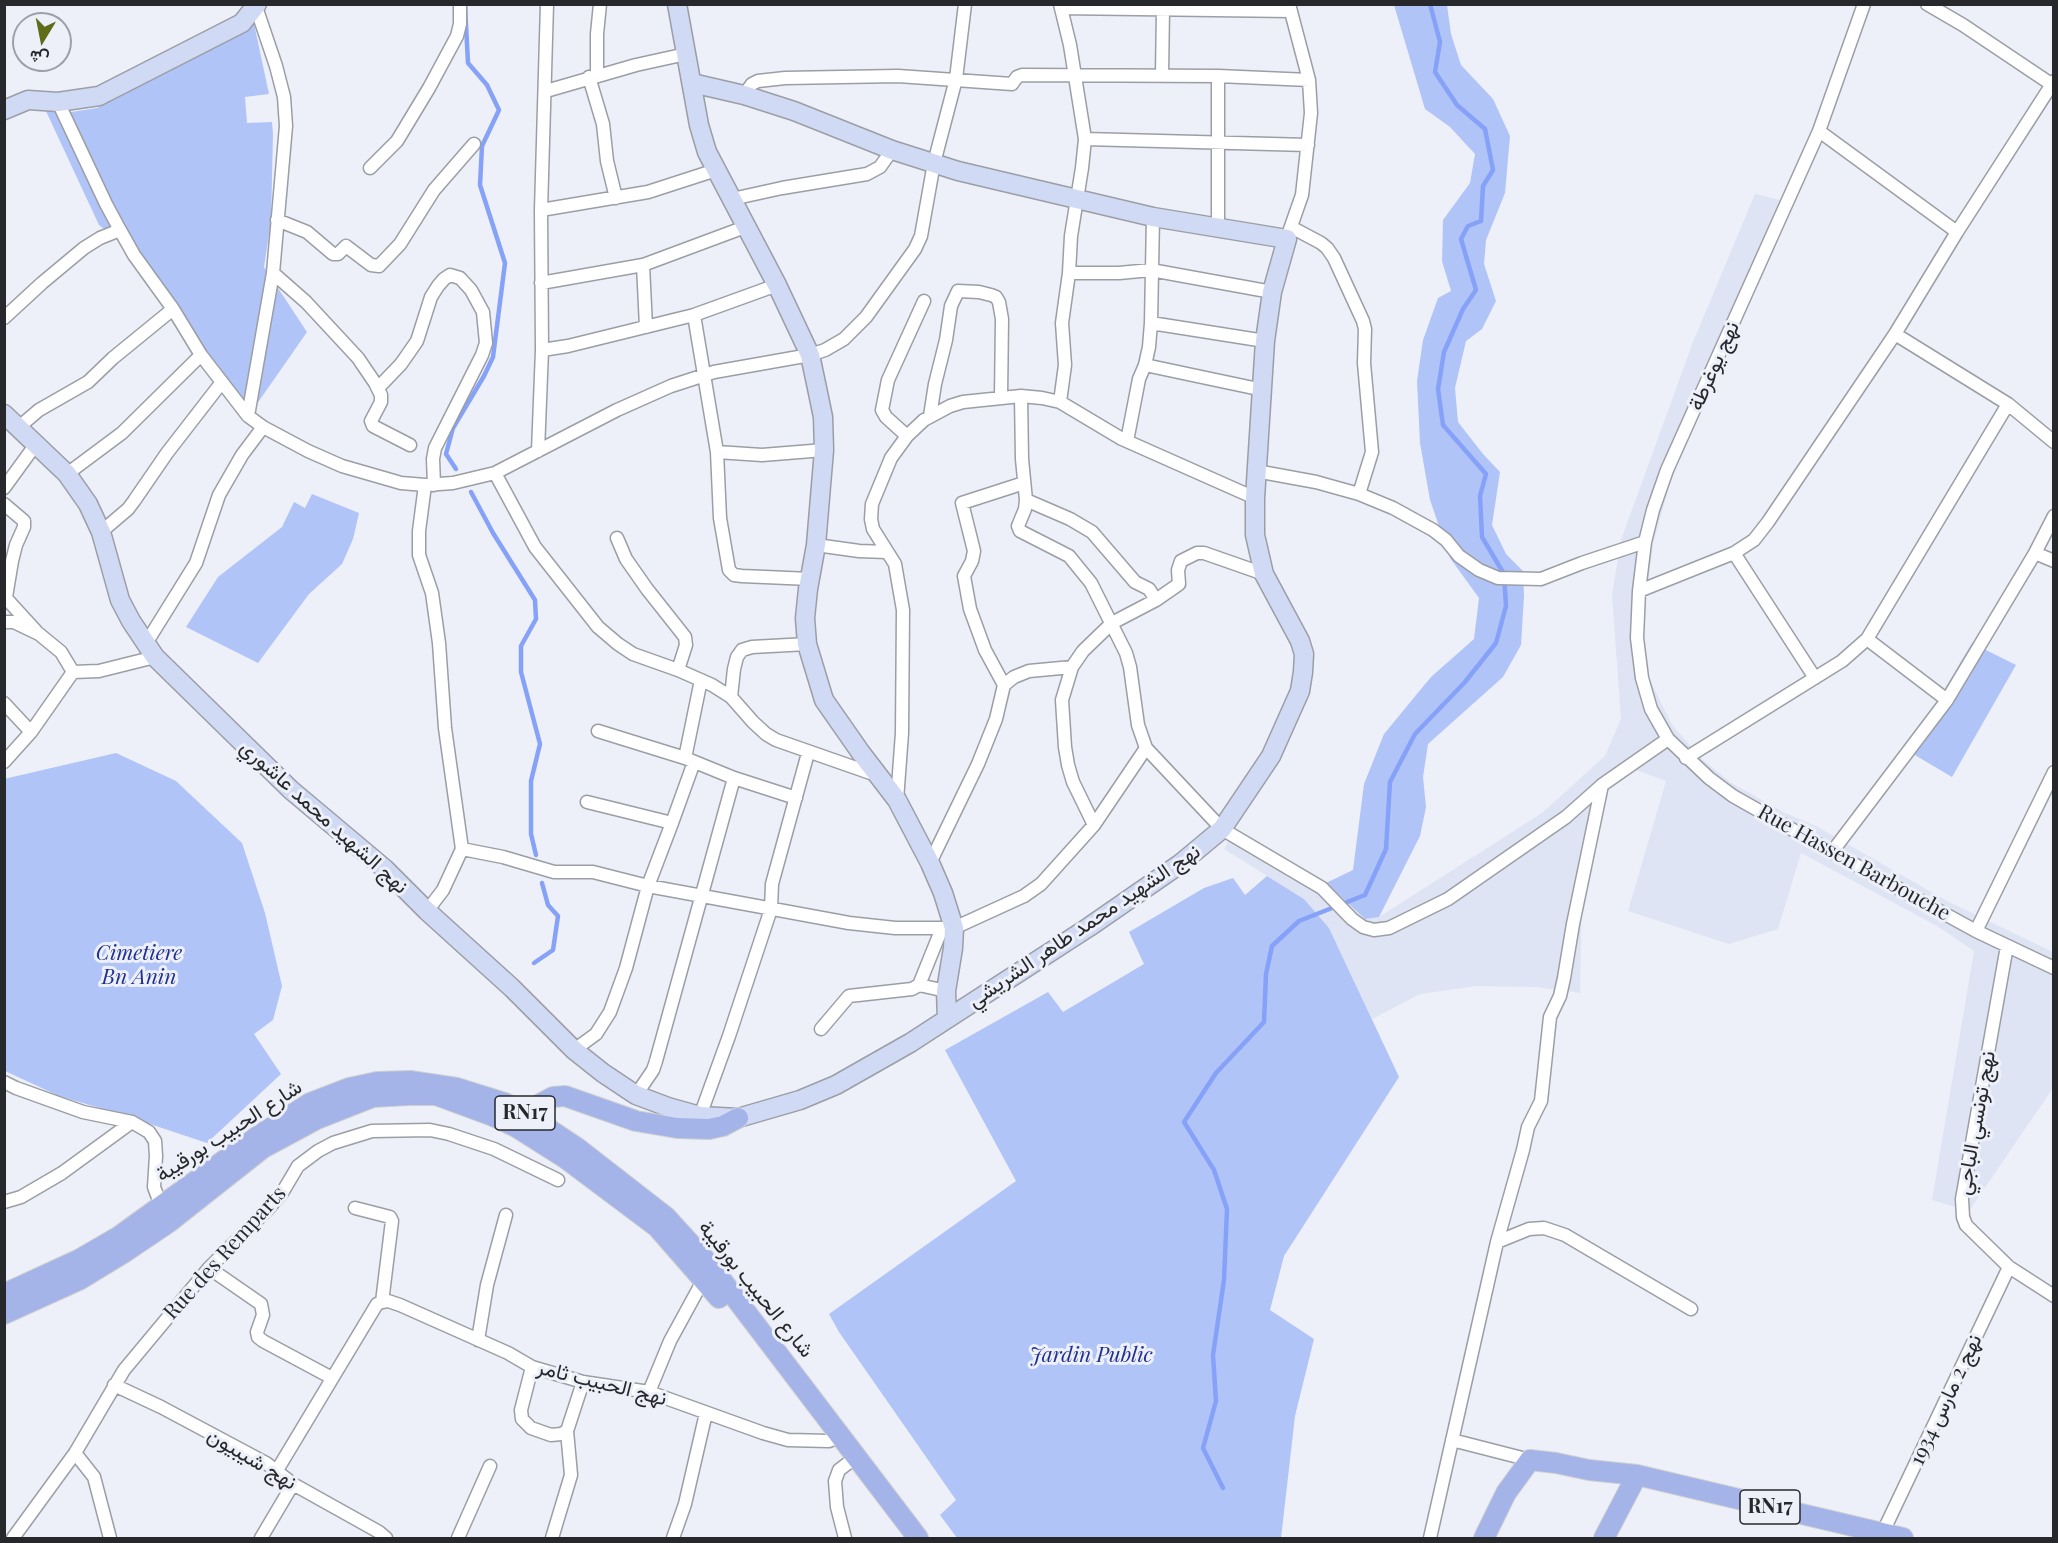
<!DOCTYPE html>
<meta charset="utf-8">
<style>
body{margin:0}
#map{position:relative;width:2058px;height:1543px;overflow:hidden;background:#edf0f8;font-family:"Playfair Display",Vazirmatn,serif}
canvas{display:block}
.frame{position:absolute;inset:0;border:6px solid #26282b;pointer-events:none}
.north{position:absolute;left:12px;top:12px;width:60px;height:60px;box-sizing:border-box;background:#edf0f8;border:2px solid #9da0a6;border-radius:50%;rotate:190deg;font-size:16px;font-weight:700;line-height:24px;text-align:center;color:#26282b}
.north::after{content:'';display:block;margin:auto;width:21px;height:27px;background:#5f6d18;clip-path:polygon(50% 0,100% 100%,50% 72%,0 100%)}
</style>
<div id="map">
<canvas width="2058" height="1543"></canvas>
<div class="frame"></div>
<div class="north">ش</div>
</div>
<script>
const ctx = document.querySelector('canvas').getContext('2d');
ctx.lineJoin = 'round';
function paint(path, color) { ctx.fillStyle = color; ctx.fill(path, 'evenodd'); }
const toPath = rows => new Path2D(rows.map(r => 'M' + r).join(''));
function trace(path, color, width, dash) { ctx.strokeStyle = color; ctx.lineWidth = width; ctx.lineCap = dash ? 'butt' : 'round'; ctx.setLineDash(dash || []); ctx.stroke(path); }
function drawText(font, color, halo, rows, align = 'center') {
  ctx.font = font + ' "Playfair Display",Vazirmatn,serif'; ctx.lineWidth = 6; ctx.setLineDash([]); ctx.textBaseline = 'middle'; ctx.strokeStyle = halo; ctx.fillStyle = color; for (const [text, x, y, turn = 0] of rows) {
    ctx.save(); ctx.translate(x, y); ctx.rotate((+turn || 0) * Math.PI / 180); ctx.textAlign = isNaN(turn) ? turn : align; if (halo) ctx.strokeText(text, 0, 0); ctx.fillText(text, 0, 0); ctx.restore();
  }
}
const built = toPath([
 [1755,194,1784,201,1671,479,1653,544,1641,635,1648,676,1672,725,1702,759,1730,782,1785,813,1816,826,1947,901,2053,952,2053,1088,1969,1211,1932,1200,1974,951,1937,926,1801,853,1778,929,1729,944,1628,911,1666,781,1633,769,1602,796,1582,890,1580,993,1536,987,1477,986,1420,994,1372,1019,1329,928,1304,899,1224,849,1235,829,1326,883,1364,919,1379,917,1542,813,1605,756,1621,719,1612,595,1621,540,1693,342]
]);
const green = toPath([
 [1394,5,1447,5,1451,34,1461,65,1493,99,1510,136,1505,193,1486,240,1484,264,1496,301,1482,329,1466,341,1455,388,1458,422,1483,454,1500,472,1492,525,1506,554,1523,571,1524,596,1521,645,1503,677,1428,744,1423,777,1426,807,1420,836,1379,917,1365,919,1326,883,1353,870,1364,784,1384,734,1431,677,1474,639,1479,598,1450,558,1430,500,1420,443,1417,381,1423,340,1438,298,1451,291,1442,261,1443,220,1470,183,1475,154,1450,127,1425,109],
 [253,19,269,94,245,97,247,123,272,122,273,134,271,221,264,267,307,332,252,411,217,381,133,252,99,225,45,109,71,112,97,108],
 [312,494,359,513,353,539,342,564,309,594,258,663,186,627,218,577,282,527,294,502,305,508],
 [1972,643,2016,665,1952,777,1908,751],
 [116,753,176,781,242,843,265,913,282,986,273,1020,254,1034,281,1074,207,1143,120,1114,59,1096,5,1071,4,779],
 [1267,876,1304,899,1329,928,1399,1077,1284,1256,1270,1310,1314,1339,1295,1416,1281,1538,957,1538,940,1515,956,1500,839,1332,829,1314,1016,1181,945,1050,1048,992,1063,1012,1144,964,1129,932,1204,888,1233,878,1245,895]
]);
const stream = toPath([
 [456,469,446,454,453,428,484,376,493,357,505,263,480,185,482,146,499,110,487,85,468,63,465,6],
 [471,492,493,533,535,600,536,619,521,646,521,672,540,744,531,781,531,834,536,855],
 [534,963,553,950,558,916,548,905,542,883],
 [1223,1488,1203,1448,1216,1401,1213,1355,1224,1280,1227,1209,1214,1170,1184,1122,1216,1073,1264,1022,1266,974,1272,946,1299,921,1365,895,1386,849,1390,782,1415,734,1465,682,1496,643,1506,606,1504,574,1482,537,1480,496,1486,474,1443,425,1438,389,1444,352,1463,309,1476,290,1461,239,1468,226,1481,221,1483,186,1493,170,1485,129,1457,105,1435,72,1440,42,1430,4]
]);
const street = toPath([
 [1864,4,1819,131,1667,470,1653,510,1645,542,1639,591,1637,638,1642,678,1651,709,1668,739,1709,778,1733,796,1832,852,1976,931,2054,968],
 [1927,4,1963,25,2051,84],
 [1061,8,1291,11],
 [597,75,597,34,600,4],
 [1162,76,1163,8],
 [1218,76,1218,226],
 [589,77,603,124,607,161,616,198],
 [546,91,636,65,686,54],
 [744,95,752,84,758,81,785,78,898,76,1012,84,1017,77,1022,75,1218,76,1309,80],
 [58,102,106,204,120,230],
 [1819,131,1957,232],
 [1085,139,1308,145],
 [370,168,397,141,429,88,457,36,460,24,460,4],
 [732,199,782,188,867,174,880,167,892,150],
 [541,210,648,192,716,170],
 [1153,217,1151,323,1149,347,1145,365,1263,390],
 [277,220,307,232,333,254,338,254,346,246,371,265,379,266,400,244,434,190,474,144],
 [1291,227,1321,243,1327,248,1334,258,1363,321,1365,329,1364,363,1372,452,1359,494],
 [1288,235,1302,195,1311,113,1309,80,1289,4],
 [643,265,646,327],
 [273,273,306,302,358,358,375,383,381,395,381,402,371,421,373,426,410,445],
 [1069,273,1119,273,1151,270,1272,292],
 [541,283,643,265,745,227],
 [694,315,717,452,720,518,729,570,734,575,742,576,810,579],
 [4,318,42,283,84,248,100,238,120,230,134,255,173,309,201,355,248,416,263,427,308,451,342,466,401,483,425,485,453,483,495,473,617,410,671,386,714,372,810,355,825,350,844,339,866,317,915,249,921,236,934,163,956,79,965,4],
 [1151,323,1265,341],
 [1895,334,2008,404,2054,442],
 [542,350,568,346,694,315,777,285],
 [378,388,401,364,417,341,431,297,438,286,444,279,450,275,460,278,471,290,483,312,486,343,482,355,435,448,433,459,434,485],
 [1021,396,1022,459,1026,500,1025,509,1018,526,1020,531,1069,556,1091,583,1126,653,1130,667,1138,725,1146,748,1222,829,1322,888,1352,919,1363,927,1374,930,1389,928,1448,899,1566,817,1602,785,1668,739],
 [1060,402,1065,365,1062,323,1069,273,1071,236,1082,168,1085,139,1070,45,1060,4],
 [248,416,273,273,286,126,284,97,276,66,256,7],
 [930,416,935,384,946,340,951,306,958,291,979,292,991,295,996,297,999,302,1002,319,1001,397],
 [19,427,39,410,88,382,113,358,173,309],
 [907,436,886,417,882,410,888,380,924,301],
 [1127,441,1139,379,1145,365],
 [538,451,542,350,541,210,547,4],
 [717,452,762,455,824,450],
 [1256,471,1316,482,1359,494,1393,508,1433,530,1446,540,1459,556,1479,570,1498,578,1541,579,1582,563,1645,542],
 [495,473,535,547,598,627,618,644,633,654,678,670,712,685,731,697,753,722,766,734,776,740,879,776],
 [67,474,122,433,201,355],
 [425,485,419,531,419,555,432,593,439,643,445,728,462,849,443,890,427,911],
 [4,488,36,444],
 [1026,500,1070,519,1092,532,1135,582,1149,589,1156,600],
 [4,504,24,521,24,527,16,545,12,561,6,597],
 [101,532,128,509,134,501,167,453,222,382],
 [617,538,626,559,647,589,685,637,686,645,678,670],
 [816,545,859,551,887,552],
 [1734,553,1815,678],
 [2035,553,2054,561],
 [1639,591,1734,553,1754,540,1768,522,1895,334,1957,232,2054,81],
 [4,596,36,631],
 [4,622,14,622,39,634,61,652,73,672,99,671,155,657],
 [1867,639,1947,700],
 [145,645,196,563,219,495,242,455,263,427],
 [1004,685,1014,677,1029,671,1072,667],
 [731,697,734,669,737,657,742,650,752,647,807,644],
 [4,703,31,732],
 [598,731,685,758,734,778,796,798],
 [685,758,701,680],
 [1686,758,1842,661,1867,639,2008,404],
 [4,762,31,732,73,672],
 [897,800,902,733,903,610,895,564,873,529,871,519,872,504,891,458,907,436,924,420,950,406,963,402,1021,396,1042,398,1060,402,1122,439,1255,498],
 [587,802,672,823,694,762],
 [1094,825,1073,782,1068,765,1065,747,1062,700,1072,667,1083,651,1112,623,1156,600,1179,584,1178,570,1181,561,1197,553,1204,553,1264,574],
 [462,849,503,857,554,872,593,872,648,886,849,923,895,928,954,928,1024,896,1041,884,1094,825,1146,748],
 [1832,852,1947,700,2035,553,2054,516],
 [930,863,978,764,996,719,1004,685,985,650,970,609,964,576,972,561,974,551,962,503,1024,483],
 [1976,931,2054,772],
 [2007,946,1962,1199,1963,1217,1966,1225,2009,1267,2054,1296],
 [919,985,946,991],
 [821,1029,849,996,912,989,919,985,942,928],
 [574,1050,596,1034,610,1012,626,968,648,886,672,823],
 [4,1082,16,1088,83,1112,132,1122,149,1132,155,1141,156,1156,154,1187,163,1211],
 [636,1095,653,1070,656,1061,734,778],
 [700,1116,729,1036,771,909,772,884,808,753],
 [4,1202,21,1197,62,1173,132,1122],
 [355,1208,390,1217,392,1221,382,1302],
 [1497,1242,1529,1229,1544,1228,1565,1235,1691,1309],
 [209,1268,261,1304,263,1315,257,1332,258,1337,263,1341,332,1378],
 [382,1302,388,1301,400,1305,508,1353,532,1367,583,1382,649,1392,763,1433,788,1440,829,1441,841,1436],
 [478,1340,487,1285,506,1215],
 [532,1367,521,1410,522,1419,531,1428,551,1435,561,1434,567,1431,583,1382],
 [114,1385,161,1407,266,1463,293,1484,379,1532,386,1538],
 [649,1392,670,1341,706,1275],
 [1452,1440,1530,1460],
 [75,1453,94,1477,110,1538],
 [276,1472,377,1304,382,1302],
 [1882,1534,2009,1267],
 [13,1538,75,1453,124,1370,209,1268,267,1210,282,1193,298,1166,318,1151,333,1143,372,1131,430,1130,449,1134,494,1149,558,1180],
 [261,1538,293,1484],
 [458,1538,490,1466],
 [552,1538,571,1475,567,1431],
 [673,1538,685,1504,706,1413],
 [845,1538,837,1507,835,1481,839,1470,856,1457],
 [1430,1538,1497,1242,1523,1150,1528,1127,1541,1101,1550,1017,1560,996,1564,978,1573,924,1602,785]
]);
const secondary = toPath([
 [677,4,699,125,707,152,777,285,810,355,817,388,823,417,824,450,816,545,808,589,805,618,807,644,824,700,861,753,897,800,930,863,943,893,954,928,953,948,946,991,947,1019],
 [4,110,28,100,58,102,99,96,242,23,257,4],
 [4,414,67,474,88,504,101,532,120,600,131,621,155,657,291,790,385,869,427,911,512,988,574,1050,603,1073,636,1095,668,1107,700,1116,738,1118,800,1100,836,1085,910,1043,1089,927,1180,864,1222,829,1271,756,1300,691,1303,672,1304,654,1300,641,1264,574,1255,535,1255,498,1265,341,1272,292,1287,239,1153,217,958,171,892,150,794,111,744,95,692,83]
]);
const primary = toPath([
 [520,1122,526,1114,540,1104,553,1097,565,1096,636,1121,677,1128,709,1129,723,1126,738,1118],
 [4,1294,80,1259,118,1237,255,1138,310,1103,349,1088,377,1082,410,1081,457,1088,505,1103,526,1114,576,1147,666,1217,711,1266,918,1538],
 [4,1314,79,1280,125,1252,168,1223,263,1148,317,1119,373,1097,409,1095,436,1095,493,1116,516,1127,565,1158,657,1227,719,1298],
 [1484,1538,1506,1493,1530,1460,1556,1463,1589,1470,1637,1475,1903,1538],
 [1604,1538,1637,1475]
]);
const shields = [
 [525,1113,60],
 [1770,1507,60]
];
const shieldNames = [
 ["RN17",525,1113],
 ["RN17",1770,1507]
];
const streetNames = [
 ["نهج يوغرطة",1714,366,-66],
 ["نهج الشهيد محمد عاشوري",324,817,42],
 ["Rue Hassen Barbouche",1854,863,29],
 ["نهج الشهيد محمد طاهر الشريشي",1084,926,-34],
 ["نهج تونسي الباجي",1976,1123,-80],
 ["شارع الحبيب بورقيبة",229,1131,-33],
 ["Rue des Remparts",225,1253,-48],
 ["شارع الحبيب بورقيبة",756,1289,51],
 ["نهج الحبيب ثامر",602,1383,14],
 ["نهج 2 مارس 1934",1946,1400,-65],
 ["نهج شيبيون",252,1459,31]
];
const parkNames = [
 ["Cimetiere",139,953],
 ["Bn Anin",139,977],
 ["Jardin Public",1091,1355]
];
paint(built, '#dee4f3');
paint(green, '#b1c4f7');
trace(stream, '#86a2f8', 4.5);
trace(street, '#9b9ea5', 15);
trace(secondary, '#9b9ea5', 21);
trace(primary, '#cfd0d0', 22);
trace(street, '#fff', 12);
trace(secondary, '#d1daf4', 18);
trace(primary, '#a4b4e9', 20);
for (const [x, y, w] of shields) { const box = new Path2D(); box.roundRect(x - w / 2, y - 17, w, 34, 4.5); ctx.fillStyle = '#edf0f8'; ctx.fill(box); trace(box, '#26282b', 1.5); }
drawText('bold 20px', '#26282b', null, shieldNames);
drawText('21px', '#26282b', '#edf0f8', streetNames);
drawText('italic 21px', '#1f3091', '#edf0f8', parkNames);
</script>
